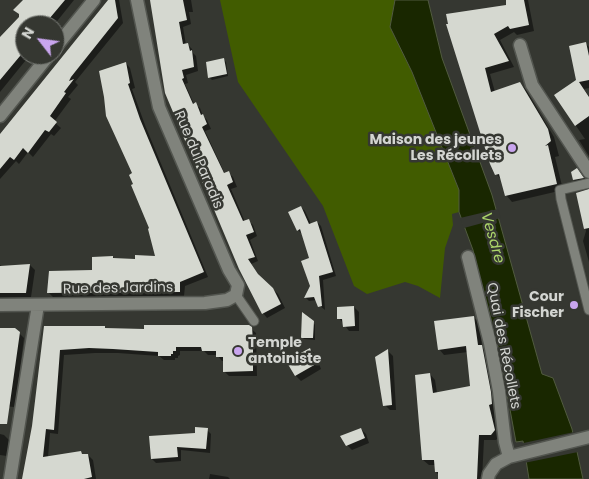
<!DOCTYPE html>
<meta charset="utf-8">
<style>
body{margin:0}
#map{position:relative;width:589px;height:479px;overflow:hidden;background:#353731;font-family:Poppins,sans-serif}
canvas{display:block}
.north{position:absolute;left:15px;top:15px;width:50px;height:50px;box-sizing:border-box;background:#353731;border:1px solid #747671;border-radius:50%;rotate:300deg;font-size:14px;font-weight:700;line-height:20px;text-align:center;color:#d3d5d1}
.north::after{content:'';display:block;margin:auto;width:18px;height:22px;background:#c9a5ee;clip-path:polygon(50% 0,100% 100%,50% 72%,0 100%)}
</style>
<div id="map">
<canvas width="589" height="479"></canvas>
<div class="north">N</div>
</div>
<script>
const ctx = document.querySelector('canvas').getContext('2d');
ctx.lineJoin = 'round';
function paint(path, color) { ctx.fillStyle = color; ctx.fill(path, 'evenodd'); }
const toPath = rows => new Path2D(rows.map(r => 'M' + r).join(''));
function trace(path, color, width, dash) { ctx.strokeStyle = color; ctx.lineWidth = width; ctx.lineCap = dash ? 'butt' : 'round'; ctx.setLineDash(dash || []); ctx.stroke(path); }
function drawText(font, color, halo, rows, align = 'center') {
  ctx.font = font + ' Poppins,sans-serif'; ctx.lineWidth = 5; ctx.setLineDash([]); ctx.textBaseline = 'middle'; ctx.strokeStyle = halo; ctx.fillStyle = color; for (const [text, x, y, turn = 0] of rows) {
    ctx.save(); ctx.translate(x, y); ctx.rotate((+turn || 0) * Math.PI / 180); ctx.textAlign = isNaN(turn) ? turn : align; if (halo) ctx.strokeText(text, 0, 0); ctx.fillText(text, 0, 0); ctx.restore();
  }
}
const green = toPath([
 [220,0,395,0,390,27,412,72,459,190,459,212,452,214,453,225,445,248,440,298,418,286,405,282,367,294,354,286,323,206,238,82]
]);
const water = toPath([
 [395,0,428,0,442,58,492,195,542,374,553,378,572,429,583,479,529,479,523,441,516,442,499,350,486,305,473,250,459,212,459,190,412,72,390,27,395,0]
]);
const pier = toPath([
 [498,209,501,218,464,228,460,218],
 [574,432,578,452,524,463,521,444,519,444]
]);
const shadow = toPath([
 [38,0,74,0,54,25,25,25,25,55,30,55,0,92,0,39],
 [108,0,119,0,123,23,75,82,78,85,68,97,71,99,54,122,61,128,54,136,51,134,33,157,28,152,19,164,16,161,0,179,0,136],
 [151,0,191,0,193,12,189,12,191,24,183,27,186,45,188,45,192,49,193,53,196,56,198,71,186,75,188,83,185,84,194,104,200,108,203,116,207,120,211,129,205,131,225,174,228,172,233,177,237,187,231,189,245,222,248,220,253,225,257,236,250,240,258,261,251,264,262,279,278,294,285,308,267,318,263,313],
 [507,0,528,0,534,31,517,35,514,32,500,40,514,67,490,74,495,92,520,83,526,90,554,137,559,156,555,157,563,190,512,202,506,195,503,181,496,174,447,25,508,6],
 [586,44,589,47,589,88,584,89,589,96,589,156,579,140,585,139,555,95,578,80],
 [224,60,226,62,228,76,212,80,210,78,207,63],
 [126,63,130,68,135,88,132,89,145,125,208,277,185,286,184,296,53,297,48,292,93,271,113,257,115,259,136,260,156,257,151,228,134,185],
 [576,170,584,177,589,184,581,187,574,180,572,173],
 [589,190,589,262,583,241,586,231,577,194],
 [301,207,305,211,311,224,317,222,321,226,336,276,323,280,325,310,320,306,317,300,309,301,305,297,312,286,310,259,302,234,298,230],
 [0,265,3,267,30,265,35,270,31,297,0,298],
 [354,307,359,312,359,331,349,331,339,318],
 [474,318,480,323,482,347,487,352,497,410,494,410,500,436,496,440,484,440,482,479,439,479,439,475,436,472,436,465,429,465,423,460,430,374,435,380,437,393,471,387,468,352,444,355,439,349],
 [313,322,315,325,315,340,304,339,302,337],
 [248,326,256,333,257,376,229,376,224,371,224,361,222,361,217,355,208,355,204,351,180,351,180,355,178,356,178,358,175,358,175,360,164,360,159,356,118,353,95,353,64,355,58,434,50,433,48,457,80,452,84,456,88,455,93,460,96,479,23,479,33,426,45,327,104,327,106,329,145,330],
 [0,329,19,333,24,338,15,407,1,406,0,414],
 [310,349,315,354,321,369,301,381,296,376,288,362],
 [388,351,393,356,396,410,390,410,385,405],
 [361,429,366,434,369,443,352,450,347,445],
 [207,430,211,434,210,453,181,450,181,461,156,463,152,459,196,434],
 [0,434,4,435,9,440,7,456,0,455],
 [210,474,228,477,230,479,209,479]
]);
const building = toPath([
 [23,0,65,0,44,25,25,25,25,50,0,80,0,37,19,17,19,14,13,10],
 [108,0,115,0,118,18,71,77,69,81,74,79,64,92,66,93,50,116,57,122,49,132,45,130,28,153,23,148,14,160,10,157,0,169,0,134],
 [150,0,183,0,187,20,179,22,183,44,188,43,190,51,192,50,194,67,182,70,184,78,182,79,193,104,196,102,201,115,203,114,207,124,202,127,224,173,229,171,233,182,227,185,243,221,249,219,254,232,246,235,255,257,248,259,258,274,273,288,281,304,262,314,239,269,165,93],
 [506,0,524,0,529,25,510,29,508,26,494,34,509,61,485,68,491,92,520,82,548,129,551,141,545,146,548,145,557,184,505,196,499,174,495,175,490,164,446,24,448,24,446,14,506,5],
 [586,42,589,56,589,80,579,82,589,97,589,116,575,126,554,95,576,80,569,46],
 [224,58,227,74,208,78,206,62],
 [126,62,130,83,128,84,140,119,204,272,180,282,180,292,47,293,49,271,92,270,92,257,113,256,113,258,135,259,135,255,155,256,148,229,149,228,131,185,133,184,129,175,132,173,106,116,104,97,99,71],
 [577,168,584,178,573,180,571,172],
 [589,189,589,228,584,229,576,193],
 [301,206,309,224,317,221,333,272,319,276,322,306,318,307,314,297,304,298,310,286,301,261,309,258,300,229,297,231,288,212],
 [30,264,26,293,0,293,0,266],
 [354,306,355,326,343,327,342,319,337,319,337,307],
 [302,312,314,321,313,338,301,338],
 [474,316,478,345,482,345,491,392,492,404,489,405,495,430,491,435,479,435,477,479,438,479,438,472,435,472,434,460,422,460,415,375,430,373,433,393,470,386,466,346,438,350,434,321],
 [144,325,249,325,252,327,253,341,253,371,223,372,223,357,216,357,216,351,202,351,201,347,176,347,176,351,173,351,173,354,171,354,171,356,158,356,158,352,113,349,89,348,60,350,54,430,46,429,43,457,81,451,82,454,88,454,92,477,84,479,22,479,32,426,44,326,105,326,105,328,144,329],
 [0,328,15,328,20,332,7,424,0,424],
 [310,348,316,364,295,376,286,361],
 [388,349,392,405,383,406,375,357],
 [195,427,208,428,206,449,177,447,178,457,151,459,149,436,195,433],
 [361,428,365,438,346,446,340,436]
]);
const service = toPath([
 [589,183,560,190,561,199,589,310],
 [236,295,254,321]
]);
const minor = toPath([
 [520,45,532,85,589,172],
 [55,48,94,0],
 [0,116,49,55],
 [468,257,490,343,499,391,505,442,509,457],
 [0,305,205,303,227,300,236,295,238,285,229,270,159,107,137,0],
 [10,479,38,305],
 [488,479,489,474,496,464,509,457,589,437]
]);
const markers = [
 [512,148,5,"#c9a5ee"],
 [574,305,5,"#c9a5ee"],
 [238,351,5,"#c9a5ee"]
];
const poiNames = [
 ["Maison des jeunes",502,140],
 ["Les Récollets",502,156],
 ["Cour",564,297],
 ["Fischer",564,313],
 ["Temple",248,343,"left"],
 ["antoiniste",248,359,"left"]
];
const streetNames = [
 ["Rue du Paradis",198,160,67],
 ["Rue des Jardins",118,289,-1],
 ["Quai des Récollets",503,346,79]
];
const waterNames = [
 ["Vesdre",492,238,74]
];
paint(green, '#415c00');
paint(water, '#192700');
trace(water, '#515b3f', 1);
paint(pier, '#353731');
paint(shadow, '#0007');
paint(building, '#d5d8d0');
trace(service, '#535650', 11);
trace(minor, '#535650', 15);
trace(service, '#80837c', 9);
trace(minor, '#80837c', 12);
for (const [x, y, r, color] of markers) { const dot = new Path2D(); dot.arc(x, y, r, 0, 2 * Math.PI); ctx.fillStyle = color; ctx.fill(dot); trace(dot, '#353731', 2); }
drawText('bold 14px', '#d3d5d1', '#353731', poiNames, 'right');
drawText('14px', '#d3d5d1', '#353731', streetNames);
drawText('italic 15px', '#abd469', '#353731', waterNames);
</script>
